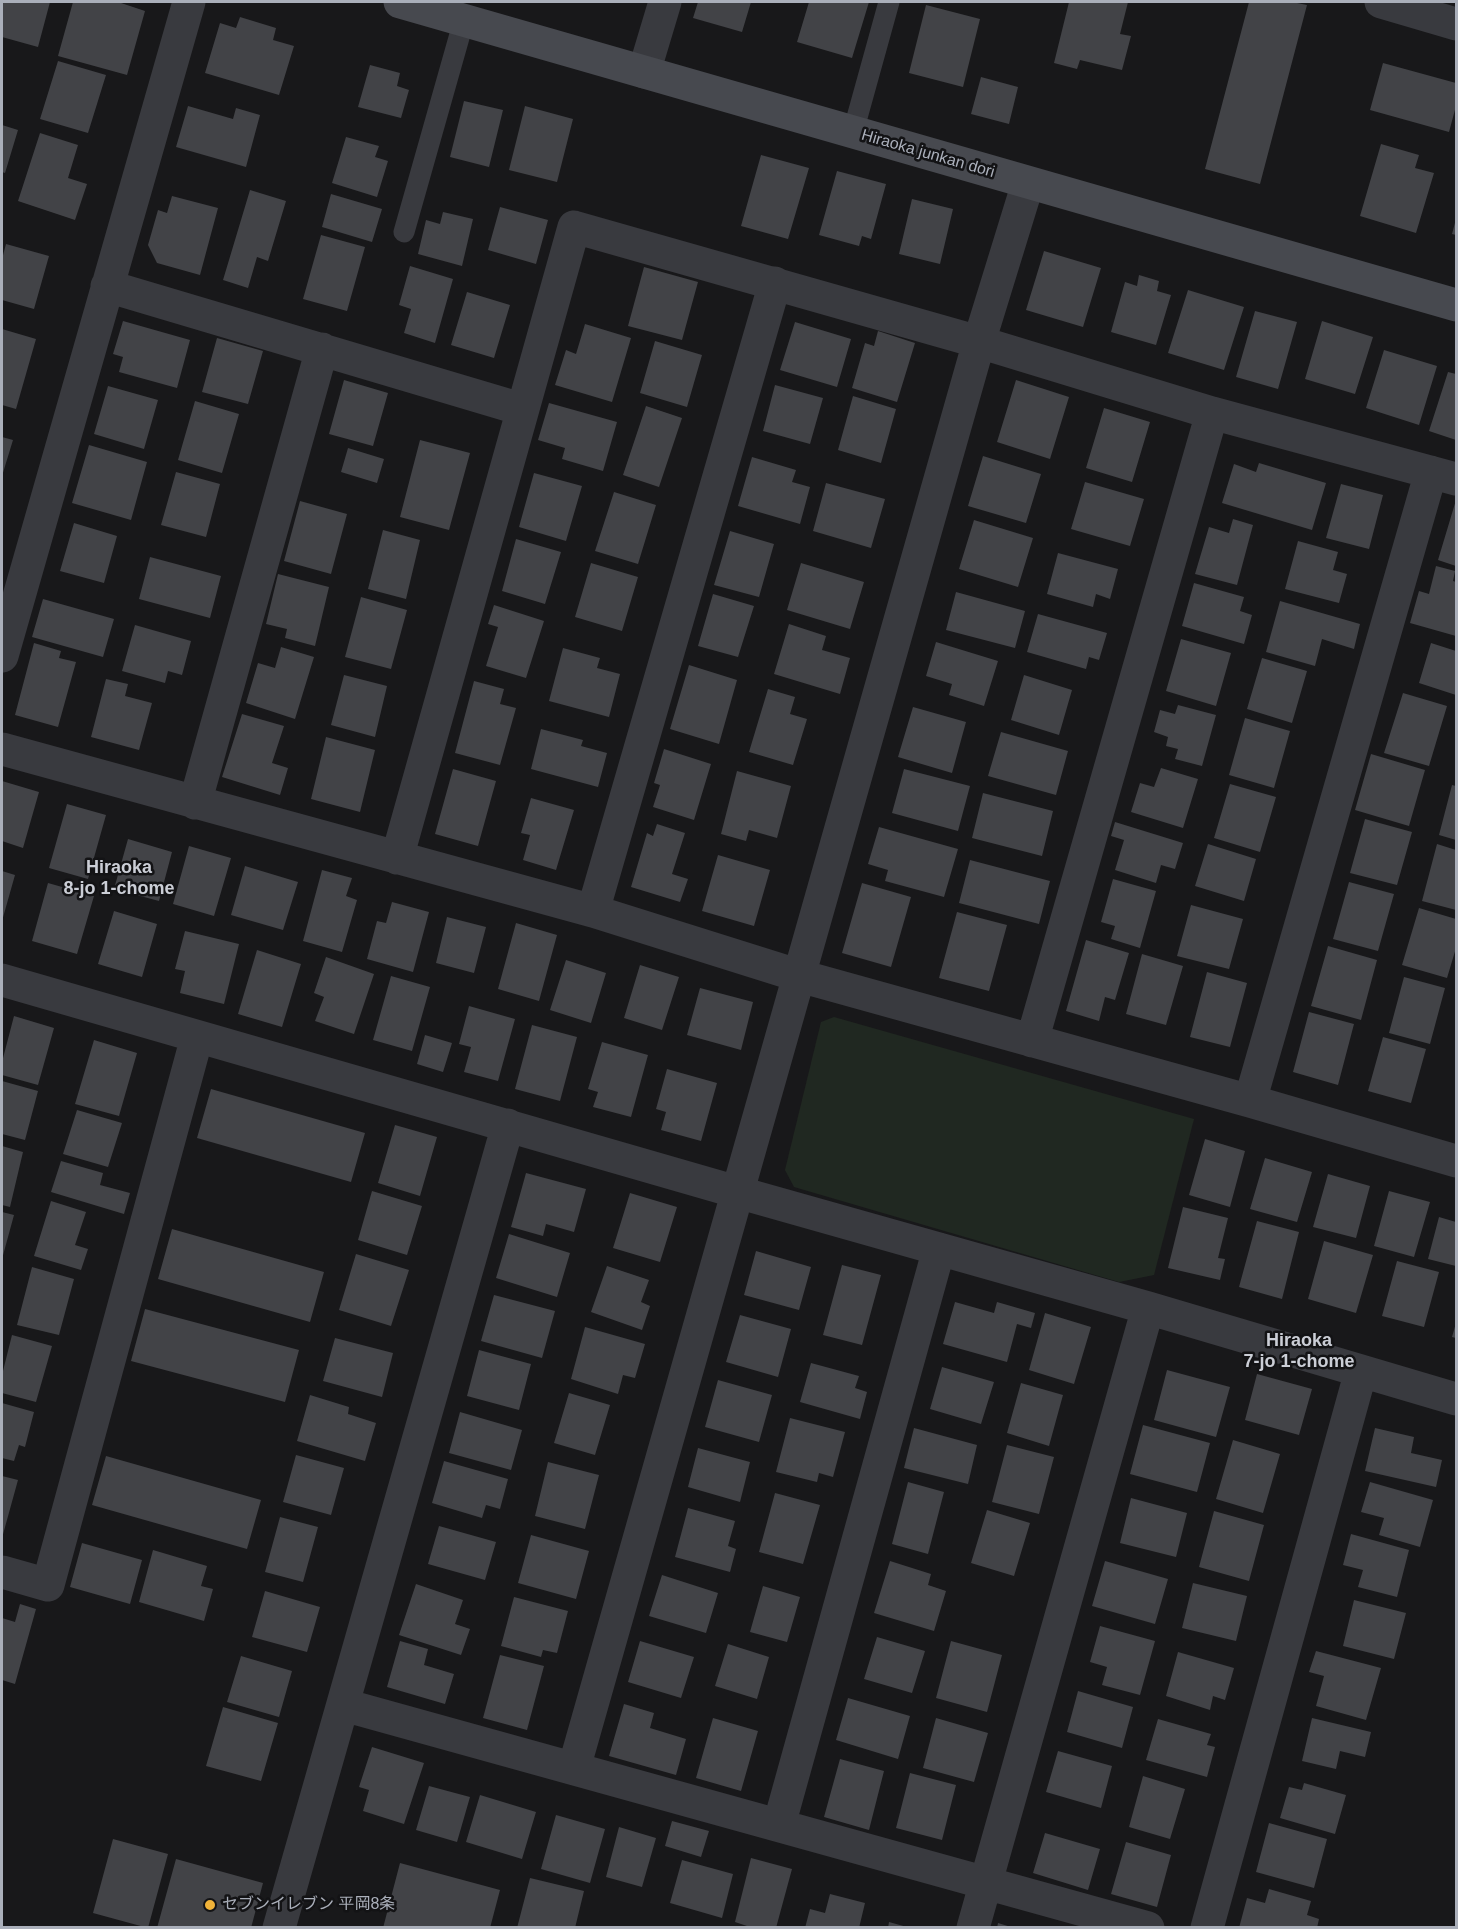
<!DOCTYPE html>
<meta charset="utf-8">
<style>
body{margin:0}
#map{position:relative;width:1458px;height:1929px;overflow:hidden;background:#18181a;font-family:Helvetica,sans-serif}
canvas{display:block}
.frame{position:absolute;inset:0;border:3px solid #aaafba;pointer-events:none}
</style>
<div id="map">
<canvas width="1458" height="1929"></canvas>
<div class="frame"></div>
</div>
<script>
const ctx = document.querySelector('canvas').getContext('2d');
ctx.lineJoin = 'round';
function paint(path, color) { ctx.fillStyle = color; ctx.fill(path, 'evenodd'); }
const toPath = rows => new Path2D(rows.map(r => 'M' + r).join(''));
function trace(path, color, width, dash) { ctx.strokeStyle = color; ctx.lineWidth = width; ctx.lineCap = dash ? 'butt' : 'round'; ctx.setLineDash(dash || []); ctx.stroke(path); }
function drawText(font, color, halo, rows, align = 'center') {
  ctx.font = font + ' Helvetica,"Noto Sans JP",sans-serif'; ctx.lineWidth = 5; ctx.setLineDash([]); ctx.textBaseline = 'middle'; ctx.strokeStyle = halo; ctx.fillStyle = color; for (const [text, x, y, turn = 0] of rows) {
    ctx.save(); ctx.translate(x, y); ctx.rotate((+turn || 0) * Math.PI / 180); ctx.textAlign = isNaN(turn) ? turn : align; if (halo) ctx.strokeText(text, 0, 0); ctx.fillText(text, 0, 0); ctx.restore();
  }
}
const green = toPath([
 [834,1017,1194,1119,1154,1275,1119,1282,794,1187,785,1170,821,1022]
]);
const building = toPath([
 [2,2,50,2,38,47,2,37],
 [73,2,118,2,145,11,127,75,58,56],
 [698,2,751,2,742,32,693,18],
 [809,2,869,2,852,58,797,42],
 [1069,2,1128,2,1120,34,1131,36,1122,70,1080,60,1077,69,1054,63],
 [1249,2,1292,2,1307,5,1260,184,1205,169],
 [926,5,980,19,963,87,909,73],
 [240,17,276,28,273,40,294,46,279,95,205,73,220,23,236,28],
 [58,61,106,75,88,133,40,119],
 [1383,63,1456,83,1456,106,1449,132,1370,110],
 [370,65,400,73,397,86,409,90,401,118,358,107],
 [981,77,1018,87,1009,124,971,114],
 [464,101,503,110,489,167,450,157],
 [188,106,233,119,236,108,260,115,246,167,176,147],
 [525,106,573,119,557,182,509,170],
 [2,125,18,130,5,173,2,172],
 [40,133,78,145,68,178,87,184,75,220,18,201],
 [346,137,379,146,375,157,388,161,377,197,332,183],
 [1381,144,1419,155,1415,168,1434,173,1416,233,1360,216],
 [761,155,809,168,788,239,741,226],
 [837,171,886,184,871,239,862,236,859,246,819,235],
 [250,190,286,201,268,261,257,257,248,288,223,280],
 [331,194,382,209,372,242,322,227],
 [172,196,218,208,200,275,157,263,148,245,158,210,167,213],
 [912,199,953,209,940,264,899,254],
 [500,207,548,220,536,264,488,250],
 [443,212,473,219,462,266,418,254,426,220,440,224],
 [1456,219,1456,235,1452,234],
 [321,235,365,247,347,311,303,299],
 [6,244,49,256,34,309,2,300,2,259],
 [1044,251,1101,268,1083,327,1026,310],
 [410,266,453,279,435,343,404,333,411,309,399,305],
 [644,267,698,282,682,340,628,326],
 [1139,275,1159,281,1157,291,1171,295,1156,345,1111,332,1125,282,1137,286],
 [1188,290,1244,307,1224,370,1168,353],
 [467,292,510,305,494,358,451,345],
 [1255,311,1297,322,1278,389,1236,377],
 [123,321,190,340,177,388,119,372,123,357,113,354],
 [1322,321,1373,337,1355,394,1305,379],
 [795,322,851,339,837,387,780,370],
 [585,324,631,338,612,402,555,385,566,350,576,354],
 [2,329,36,339,16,409,2,405],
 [878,331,915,343,897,402,852,388,865,343,874,346],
 [217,338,263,351,248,404,202,392],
 [655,341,702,355,687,407,640,393],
 [1384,350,1437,366,1419,425,1366,408],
 [1448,372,1456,374,1456,440,1429,431],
 [344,380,388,393,373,446,329,434],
 [1016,380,1069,397,1050,459,997,442],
 [775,385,823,398,810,444,763,431],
 [108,386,158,400,144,449,94,434],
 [853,396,896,409,881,463,838,450],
 [195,401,239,414,222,473,178,460],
 [549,403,617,422,603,471,562,459,565,448,538,440],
 [646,406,682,418,659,487,623,475],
 [1104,408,1150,422,1132,482,1086,468],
 [2,437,13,440,2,476],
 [420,440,470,453,449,530,400,517],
 [89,445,147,462,131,520,72,503],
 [348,448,384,459,377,483,341,472],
 [983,456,1041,474,1026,523,968,506],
 [752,457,796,470,792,482,810,487,800,524,738,506],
 [1259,463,1326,483,1312,530,1222,503,1234,464,1256,472],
 [176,472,220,484,206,537,161,525],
 [534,473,582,486,566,541,519,527],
 [1085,482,1144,499,1130,546,1071,529],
 [826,483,885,499,871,548,813,531],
 [1341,484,1383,495,1369,549,1326,538],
 [614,492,656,505,638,564,595,551],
 [1456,500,1456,566,1438,560],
 [300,501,347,514,331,574,284,561],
 [1233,519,1253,525,1237,585,1195,574,1209,527,1229,533],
 [974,520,1033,538,1018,587,959,569],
 [74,523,117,536,104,583,60,571],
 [383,530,420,540,406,599,368,589],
 [730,531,774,544,759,597,714,585],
 [516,539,561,552,545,604,502,591],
 [1298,541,1338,552,1333,570,1347,574,1339,603,1285,589],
 [1058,553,1118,569,1110,599,1096,594,1093,607,1047,594],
 [150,557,221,576,210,618,139,599],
 [591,563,638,577,622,631,575,617],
 [801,563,864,582,850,629,787,610],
 [1436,566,1455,571,1453,581,1456,582,1456,636,1410,623,1419,591,1429,594],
 [278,574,329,587,315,646,285,638,287,629,266,624],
 [1194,583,1244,597,1240,611,1252,615,1244,644,1182,626],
 [956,592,1025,611,1015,648,946,630],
 [713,594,754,606,738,657,698,646],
 [361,597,407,610,391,669,345,657],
 [43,599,114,619,103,657,32,637],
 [1280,601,1360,624,1354,649,1322,639,1315,666,1266,652],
 [494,605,544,621,526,678,486,666,498,627,488,624],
 [1038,614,1107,633,1099,660,1089,657,1086,669,1027,652],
 [789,624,826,636,822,650,850,658,840,694,774,674],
 [135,625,191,641,182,675,168,671,165,683,122,671],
 [1181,639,1231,653,1216,706,1166,691],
 [936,642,998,661,984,706,949,695,952,684,926,676],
 [34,643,61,651,59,658,76,662,58,727,15,715],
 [1431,643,1456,651,1456,695,1419,683],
 [281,647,314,657,295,719,246,703,258,663,275,668],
 [563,648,600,658,597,668,620,674,609,717,549,701],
 [1262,658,1307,671,1292,723,1247,709],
 [689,665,737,680,719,744,670,729],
 [344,675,387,686,375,737,331,725],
 [1024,675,1072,690,1059,735,1011,720],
 [106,679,128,684,125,696,152,703,139,750,91,737],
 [474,681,504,689,500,704,516,708,500,765,455,753],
 [768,689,795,697,790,714,807,719,793,765,749,752],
 [1403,693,1447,706,1429,766,1384,753],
 [1178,705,1216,715,1202,766,1175,759,1178,749,1166,746,1168,737,1154,732,1160,710,1175,714],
 [913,707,966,722,952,773,898,757],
 [242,714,284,726,272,763,288,768,280,795,222,777],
 [1245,718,1290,731,1274,788,1229,775],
 [541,729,583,740,581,746,607,753,598,787,531,769],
 [1001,732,1068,751,1056,795,988,776],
 [326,737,375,750,360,812,311,799],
 [664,749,711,764,694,820,653,807,660,785,654,783],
 [1371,754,1425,770,1409,826,1355,810],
 [1161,768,1198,779,1183,828,1131,812,1140,783,1154,787],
 [453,769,496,781,478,846,435,834],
 [904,769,970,786,958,831,892,813],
 [737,771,791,786,777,838,749,830,746,841,721,834],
 [2,781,39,792,23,848,2,841],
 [1230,784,1276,797,1260,852,1214,838],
 [1452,785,1456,786,1456,840,1439,835],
 [983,793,1053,811,1042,856,972,838],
 [531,798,574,810,556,870,523,860,530,835,521,833],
 [67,804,106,815,88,879,49,868],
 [1365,819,1412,832,1397,885,1350,873],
 [1115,822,1183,843,1175,869,1161,865,1156,883,1115,870,1124,840,1111,836],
 [657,824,685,833,672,874,688,879,680,902,631,887,647,833,653,836],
 [879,827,958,849,944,897,885,881,888,870,868,864],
 [128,839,172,852,159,901,114,889],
 [1208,844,1256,859,1244,901,1195,886],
 [1437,844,1456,850,1456,910,1422,901],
 [189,846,231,858,214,916,173,904],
 [718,855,770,870,754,926,702,911],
 [970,860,1050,881,1039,924,959,903],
 [245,866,298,882,283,930,231,915],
 [322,870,352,878,346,896,357,900,342,952,303,941],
 [2,871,15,875,2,921],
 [1113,879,1156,891,1140,948,1111,939,1115,926,1101,922],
 [1349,882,1394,894,1378,951,1333,939],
 [48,883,94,896,77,954,32,941],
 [862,883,911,897,891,967,842,953],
 [392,902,429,912,413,972,367,959,377,921,386,923],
 [1191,905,1243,919,1229,969,1177,956],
 [1419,908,1456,919,1456,948,1447,978,1402,965],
 [114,911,157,924,142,977,98,964],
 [957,912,1007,925,989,991,939,978],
 [447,917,486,927,474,973,436,963],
 [516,923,557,935,539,1001,498,989],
 [185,931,239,944,224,1004,180,993,185,971,175,969],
 [1086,940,1129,953,1115,1000,1105,997,1099,1021,1066,1011],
 [1328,946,1377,960,1361,1020,1311,1006],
 [257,950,301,964,282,1027,238,1014],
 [1142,954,1183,966,1166,1025,1126,1014],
 [326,957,374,974,354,1034,315,1021,324,997,314,993],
 [566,960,606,973,591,1023,550,1010],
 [640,965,679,977,662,1030,624,1018],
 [1207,972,1247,983,1230,1047,1190,1037],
 [391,976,430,987,412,1051,373,1040],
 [1404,977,1445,988,1430,1044,1389,1033],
 [700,988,753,1002,741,1050,687,1035],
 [469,1006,515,1019,498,1081,464,1072,471,1047,459,1044],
 [1309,1012,1354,1024,1338,1085,1293,1072],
 [14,1016,54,1028,38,1085,2,1075,2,1062],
 [532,1025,577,1037,560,1101,515,1089],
 [425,1035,452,1043,443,1072,417,1064],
 [1383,1037,1426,1049,1411,1103,1368,1091],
 [94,1040,137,1053,119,1116,75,1104],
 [602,1042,648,1055,631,1117,593,1107,598,1092,588,1089],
 [667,1069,717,1083,701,1141,661,1130,666,1112,656,1109],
 [2,1081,38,1091,25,1140,2,1134],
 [211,1089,365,1133,351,1182,197,1138],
 [77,1110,122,1123,108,1167,63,1154],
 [395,1125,437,1137,420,1196,378,1183],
 [1205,1139,1245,1151,1230,1207,1189,1195],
 [2,1146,23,1152,10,1207,2,1205],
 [1265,1158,1312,1172,1297,1222,1250,1209],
 [61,1161,103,1173,100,1185,130,1193,124,1214,51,1192],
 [526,1173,586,1189,574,1232,546,1224,543,1236,511,1227],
 [1328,1174,1370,1186,1356,1238,1313,1227],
 [372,1191,422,1206,407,1255,358,1240],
 [1389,1191,1430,1202,1414,1257,1374,1246],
 [630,1193,677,1207,660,1262,613,1248],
 [51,1201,86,1212,75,1245,88,1249,81,1270,34,1256],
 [1183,1207,1228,1218,1218,1258,1225,1259,1220,1280,1168,1268],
 [2,1212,14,1215,2,1259],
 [1439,1217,1456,1222,1456,1266,1428,1259],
 [1257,1221,1299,1232,1282,1299,1239,1287],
 [172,1229,324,1272,310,1322,158,1279],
 [509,1234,570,1253,557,1297,496,1278],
 [1324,1241,1373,1255,1356,1313,1308,1299],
 [756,1251,811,1267,799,1310,744,1295],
 [356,1254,409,1270,391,1326,339,1310],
 [1397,1261,1439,1272,1424,1327,1382,1316],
 [842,1265,881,1275,862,1345,823,1335],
 [607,1266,649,1280,641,1302,650,1306,642,1330,591,1312],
 [32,1267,74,1279,59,1335,17,1325],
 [494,1295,555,1311,542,1358,481,1341],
 [955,1302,994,1313,997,1302,1035,1313,1031,1328,1017,1324,1007,1362,943,1344],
 [145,1309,299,1350,285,1402,131,1361],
 [1045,1313,1091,1327,1074,1384,1029,1370],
 [740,1315,791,1329,778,1377,726,1362],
 [1456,1323,1456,1338,1452,1337],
 [585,1327,645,1344,635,1378,623,1375,618,1394,571,1379],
 [12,1335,52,1346,36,1402,2,1393,2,1375],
 [335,1338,393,1353,382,1397,323,1381],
 [479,1350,531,1364,519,1410,467,1396],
 [811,1363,859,1376,855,1388,867,1392,860,1419,800,1402],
 [942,1367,994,1382,981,1424,930,1409],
 [1167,1370,1230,1387,1216,1437,1154,1420],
 [1257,1374,1312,1389,1299,1435,1245,1420],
 [718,1380,772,1395,759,1442,705,1427],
 [1021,1383,1063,1395,1049,1446,1007,1433],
 [569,1393,610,1405,595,1455,554,1443],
 [310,1395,349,1407,348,1414,376,1423,365,1461,297,1441],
 [2,1403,34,1412,25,1447,19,1445,14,1461,2,1458],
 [460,1412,522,1430,511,1470,449,1453],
 [790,1418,845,1432,833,1477,819,1473,817,1482,776,1472],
 [1143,1425,1210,1443,1197,1492,1130,1474],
 [914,1428,977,1445,968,1484,904,1468],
 [1375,1428,1414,1437,1411,1453,1442,1460,1436,1487,1365,1471],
 [1233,1440,1280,1454,1263,1513,1216,1499],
 [1007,1445,1054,1457,1039,1514,992,1502],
 [698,1448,750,1462,740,1502,688,1487],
 [296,1455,344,1468,331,1515,283,1502],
 [106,1456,261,1500,247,1549,92,1505],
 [444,1461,508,1479,500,1509,486,1505,482,1518,432,1503],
 [548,1462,599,1475,585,1529,535,1516],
 [2,1476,18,1480,2,1538],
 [908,1482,944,1492,928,1554,892,1544],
 [1370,1482,1433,1500,1420,1547,1379,1535,1384,1518,1361,1512],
 [775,1493,820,1505,803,1564,759,1552],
 [1131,1498,1187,1513,1176,1557,1120,1543],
 [688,1508,735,1521,728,1546,736,1549,730,1572,675,1557],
 [987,1510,1030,1523,1014,1576,971,1563],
 [1214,1511,1264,1525,1249,1581,1199,1567],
 [280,1517,318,1527,303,1582,265,1572],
 [439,1526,496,1542,485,1580,428,1564],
 [1351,1534,1409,1550,1397,1597,1358,1587,1363,1570,1343,1565],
 [531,1535,589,1551,576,1599,518,1583],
 [82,1543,142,1560,130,1604,70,1587],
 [153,1550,207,1566,201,1586,213,1589,204,1621,139,1602],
 [890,1561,931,1574,928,1585,946,1591,934,1631,874,1613],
 [1105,1561,1168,1579,1155,1624,1092,1606],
 [662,1575,718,1593,706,1633,649,1616],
 [1193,1583,1247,1596,1236,1641,1182,1628],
 [416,1584,463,1600,455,1624,470,1629,461,1655,399,1635],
 [763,1586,800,1597,787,1642,750,1632],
 [265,1591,320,1607,307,1652,252,1637],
 [514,1597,568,1611,557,1653,543,1650,541,1657,501,1646],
 [1354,1600,1406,1613,1394,1659,1343,1646],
 [20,1604,36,1609,15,1684,2,1680,2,1618,15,1622],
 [1100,1626,1155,1641,1140,1695,1102,1685,1107,1667,1090,1662],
 [877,1637,925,1651,912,1693,864,1679],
 [400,1641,428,1649,424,1665,454,1674,445,1704,387,1687],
 [640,1641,694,1657,681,1698,628,1682],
 [951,1641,1002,1655,987,1712,936,1698],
 [728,1644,769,1657,757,1699,715,1686],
 [1316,1651,1381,1668,1366,1720,1316,1706,1324,1676,1309,1672],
 [1178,1652,1234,1668,1225,1700,1213,1696,1210,1710,1166,1696],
 [500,1655,544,1666,527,1730,483,1718],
 [241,1656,292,1671,279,1717,227,1702],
 [1078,1691,1133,1707,1122,1748,1067,1732],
 [848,1698,910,1716,898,1759,836,1740],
 [624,1704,654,1713,650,1728,686,1739,676,1775,609,1756],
 [223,1707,278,1723,261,1781,206,1766],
 [713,1718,758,1731,741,1791,696,1778],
 [936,1718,988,1733,974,1782,923,1768],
 [1312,1718,1371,1732,1365,1757,1340,1751,1336,1769,1302,1761],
 [1158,1719,1211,1734,1207,1745,1215,1747,1207,1777,1146,1760],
 [372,1747,424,1763,404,1824,363,1811,369,1790,359,1787],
 [1058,1751,1112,1766,1101,1808,1046,1792],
 [840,1759,884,1771,869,1830,824,1817],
 [910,1773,956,1785,942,1840,896,1828],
 [1143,1776,1185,1789,1170,1839,1129,1827],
 [1304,1783,1346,1795,1335,1834,1280,1818,1289,1787,1302,1790],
 [429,1786,470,1797,457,1842,416,1830],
 [480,1795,536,1812,522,1859,466,1842],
 [556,1815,605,1829,590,1883,541,1869],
 [672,1821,709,1831,701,1857,665,1846],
 [1269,1823,1327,1839,1314,1888,1256,1872],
 [619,1827,656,1838,642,1887,606,1877],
 [1045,1833,1100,1849,1088,1890,1033,1873],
 [113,1839,168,1854,148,1928,93,1913],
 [1126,1842,1171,1855,1157,1907,1111,1894],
 [751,1858,792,1869,776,1928,753,1928,735,1922],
 [176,1859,263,1883,251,1928,157,1928],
 [682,1860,733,1874,722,1918,670,1903],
 [400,1863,500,1890,490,1928,383,1928],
 [530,1878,584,1891,575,1928,517,1928],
 [1269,1889,1311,1901,1307,1915,1319,1919,1317,1928,1239,1928,1247,1898,1265,1903],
 [830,1894,865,1903,859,1928,805,1928,810,1909,825,1913],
 [889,1922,907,1927,907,1928,888,1928],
 [998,1923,1011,1927,1011,1928,997,1928]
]);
const lane = toPath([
 [853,132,889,2],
 [404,232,464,20]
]);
const street = toPath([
 [1381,2,1456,24],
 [644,72,665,2],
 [107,286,521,409],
 [2,656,189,2],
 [2,749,593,911,800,976,1250,1101,1456,1161],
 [195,803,322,349],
 [397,858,574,227,979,342,1212,413,1456,479],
 [593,911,775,283],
 [2,980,737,1192,1148,1308,1456,1399],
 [1032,1041,1212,413],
 [1250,1101,1431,472],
 [2,1572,48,1585,197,1037],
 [344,1705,1148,1928],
 [574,1768,979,342,1028,183],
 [779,1825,939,1249],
 [279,1928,508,1125],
 [973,1928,1148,1308],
 [1207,1928,1361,1371]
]);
const secondary = toPath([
 [400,2,1456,305]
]);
const markers = [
 [210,1905,6,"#f1b339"]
];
const streetNames = [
 ["Hiraoka junkan dori",928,154,16]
];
const poiNames = [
 ["セブンイレブン 平岡8条",222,1905]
];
const neighbourhoodNames = [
 ["Hiraoka",119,868],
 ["8-jo 1-chome",119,889],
 ["Hiraoka",1299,1341],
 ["7-jo 1-chome",1299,1362]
];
paint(green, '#202821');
paint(building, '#424347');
trace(lane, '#393a3f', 21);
trace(street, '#393a3f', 33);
trace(secondary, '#47494f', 33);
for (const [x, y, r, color] of markers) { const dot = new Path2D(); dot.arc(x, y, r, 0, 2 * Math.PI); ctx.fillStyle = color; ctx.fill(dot); trace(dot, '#131315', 2); }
drawText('16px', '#aaafba', '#131315', streetNames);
drawText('16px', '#aaafba', '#131315', poiNames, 'left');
drawText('bold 18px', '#cbced6', '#131315', neighbourhoodNames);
</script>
